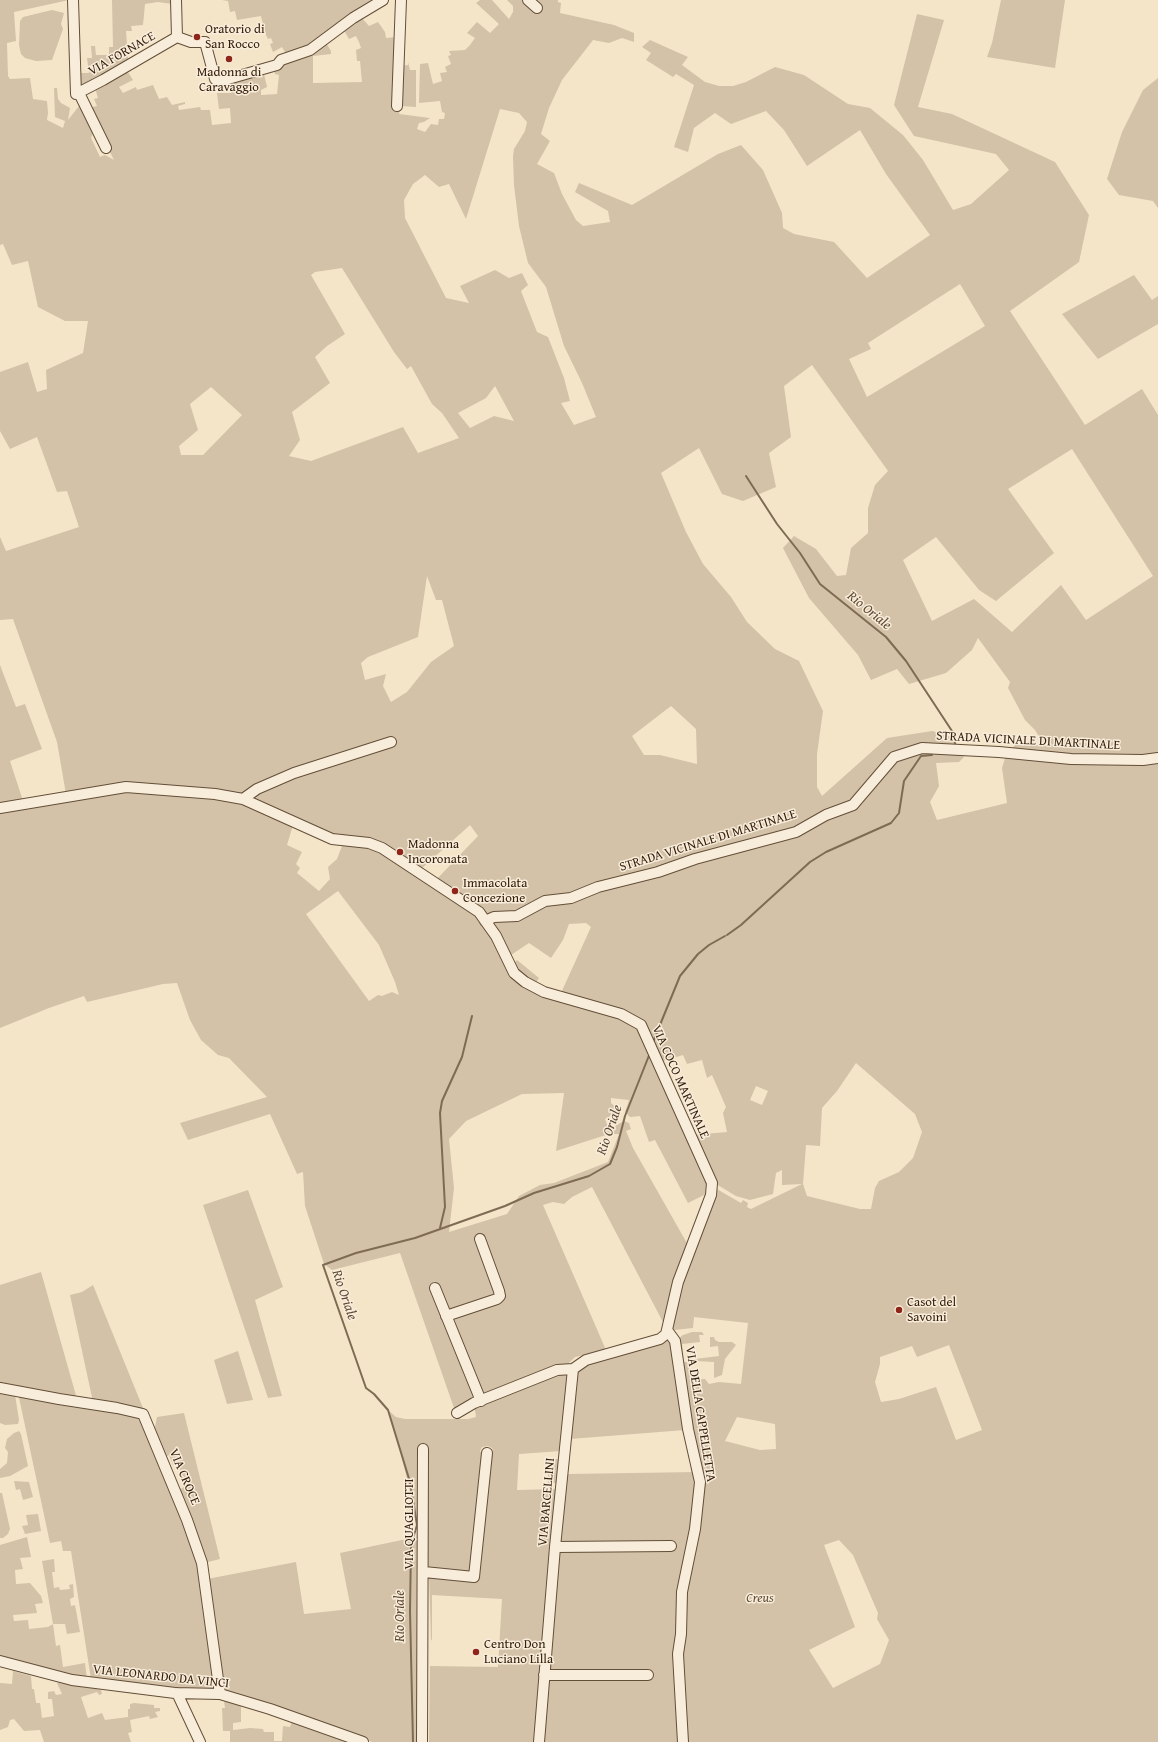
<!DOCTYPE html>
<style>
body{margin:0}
canvas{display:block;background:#f4e4c8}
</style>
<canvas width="1158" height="1742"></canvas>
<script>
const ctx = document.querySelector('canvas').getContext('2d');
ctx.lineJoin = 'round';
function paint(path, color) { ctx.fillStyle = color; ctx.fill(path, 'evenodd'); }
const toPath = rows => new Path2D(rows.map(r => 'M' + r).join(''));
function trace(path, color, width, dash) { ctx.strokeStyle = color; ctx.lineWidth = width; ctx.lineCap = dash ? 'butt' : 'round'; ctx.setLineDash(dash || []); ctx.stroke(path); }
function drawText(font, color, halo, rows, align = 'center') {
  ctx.font = font + ' "Gentium Book Plus",serif'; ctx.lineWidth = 3; ctx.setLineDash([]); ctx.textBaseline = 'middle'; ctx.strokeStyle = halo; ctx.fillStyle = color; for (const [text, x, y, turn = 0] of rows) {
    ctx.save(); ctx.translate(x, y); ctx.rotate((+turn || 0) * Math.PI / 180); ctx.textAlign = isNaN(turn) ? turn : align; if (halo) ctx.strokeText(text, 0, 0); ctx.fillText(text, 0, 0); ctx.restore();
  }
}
const green = toPath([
 [0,0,69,0,14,12,16,41,7,43,8,76,10,79,30,78,33,99,47,101,48,113,47,120,63,128,65,121,55,117,54,88,57,88,58,99,61,103,70,108,68,120,79,106,90,126,93,133,91,138,100,157,105,155,114,160,88,108,97,106,94,99,98,98,95,88,126,69,133,80,119,87,123,93,136,87,137,90,153,85,159,99,167,97,172,105,185,102,185,104,178,106,179,110,200,107,201,110,210,110,212,125,231,123,230,108,219,109,217,93,231,93,230,81,263,70,267,87,261,90,261,95,277,94,279,75,275,74,273,65,326,43,331,51,331,54,313,56,313,83,362,82,360,61,357,61,356,50,361,48,359,42,356,36,349,39,345,32,342,33,340,31,361,17,369,26,378,22,385,32,386,38,397,37,398,66,408,65,408,62,410,70,416,70,416,107,400,106,399,114,430,118,424,122,419,123,417,129,425,132,431,124,438,125,439,119,444,119,445,113,442,112,440,101,419,103,420,64,428,63,433,84,442,81,440,73,447,72,445,67,451,64,448,56,451,55,449,51,465,50,470,45,475,38,467,33,477,22,490,33,499,24,476,3,480,0,492,0,509,19,513,12,513,6,507,0,558,0,558,2,561,3,560,13,614,25,634,33,634,42,622,38,609,43,593,40,562,80,549,108,541,134,550,141,537,164,554,173,562,194,576,220,583,226,610,222,608,211,575,192,579,183,632,205,718,154,741,145,763,170,782,213,783,228,794,234,834,242,867,278,930,235,886,174,860,130,807,166,784,130,766,111,731,124,715,113,694,128,688,152,674,147,694,85,676,74,673,77,646,60,651,53,642,47,650,40,688,57,682,65,705,82,719,86,733,86,746,82,775,67,804,75,848,104,870,108,903,135,923,160,953,210,971,204,1009,170,996,154,914,136,894,105,917,14,944,20,918,107,952,114,1055,162,1089,215,1079,262,1010,311,1085,425,1142,389,1158,415,1158,1742,543,1742,567,1474,697,1472,685,1430,570,1439,577,1374,580,1367,588,1363,669,1340,685,1430,681,1362,689,1362,690,1380,705,1379,709,1384,719,1382,741,1384,748,1323,694,1317,693,1328,674,1330,670,1326,674,1306,715,1188,741,1203,743,1200,748,1203,747,1207,751,1209,802,1184,782,1185,782,1170,776,1173,773,1194,750,1200,736,1196,716,1184,693,1135,727,1132,723,1113,726,1107,712,1075,707,1078,702,1060,687,1064,683,1055,663,1061,660,1061,643,1024,561,993,591,927,586,923,569,924,563,940,551,958,529,943,511,955,487,916,435,881,478,836,470,825,420,870,409,860,342,839,267,807,165,787,66,794,57,742,13,619,0,620,0,537,6,551,79,527,67,491,57,492,37,437,10,449,0,431,0,372,28,362,37,392,47,389,46,370,83,353,88,321,65,321,38,307,28,261,12,265,3,244,0,245],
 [500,109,519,113,527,122,525,131,514,149,513,157,514,185,519,226,528,263,546,287,564,346,582,383,596,417,574,425,561,403,570,401,564,378,548,337,537,332,521,291,528,285,522,273,509,278,495,270,460,286,469,303,446,298,405,218,404,200,413,184,425,175,439,187,449,184,466,219],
 [342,268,394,352,407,369,411,366,432,404,442,413,459,438,418,453,403,427,311,461,289,456,300,440,292,412,330,383,315,357,327,346,345,334,311,275,315,272],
 [960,284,985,326,867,397,849,359,871,349,868,343],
 [812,365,888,471,875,485,868,508,868,533,851,548,846,575,837,576,816,549,794,536,783,548,809,598,858,655,871,680,897,669,909,684,946,673,972,650,978,638,1010,682,1008,688,1025,720,1035,730,1043,743,1040,745,1015,745,1005,758,1002,768,1007,803,937,820,930,802,939,786,936,763,959,762,964,757,949,736,932,731,887,738,822,796,817,787,817,754,823,711,799,661,775,649,747,622,731,597,703,564,686,532,661,473,699,448,722,494,743,501,776,487,769,453,791,437,784,386],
 [495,386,514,421,494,416,470,428,458,413,486,398],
 [211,387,242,415,203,455,181,455,179,446,198,430,190,404],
 [1072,449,1153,576,1086,620,1061,585,1012,632,974,599,932,621,903,560,936,537,979,590,996,601,1054,553,1008,489],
 [427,576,436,600,442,600,454,646,431,662,407,692,391,702,383,686,386,674,365,680,361,663,368,657,418,637],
 [671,706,696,729,697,764,660,755,644,755,632,736],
 [856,1063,915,1114,922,1132,913,1158,899,1172,879,1181,875,1188,871,1209,860,1209,807,1196,803,1184,806,1145,820,1146,822,1108,837,1091],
 [756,1086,768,1091,762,1105,750,1100],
 [949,1345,982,1430,956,1440,936,1387,899,1399,881,1402,875,1382,880,1364,880,1357,912,1346,917,1357],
 [737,1417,775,1424,776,1449,760,1450,725,1441],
 [839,1540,853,1555,878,1613,877,1619,889,1640,880,1664,833,1688,809,1650,855,1627,824,1545],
 [112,0,172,0,172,4,158,2,145,4,143,25,131,26,132,31,126,31,128,59,134,59,79,90,77,73,89,73,87,58,92,58,91,46,95,46,96,55,109,55,109,47,113,47],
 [222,0,381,0,311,46,275,62,275,60,286,54,282,47,273,52,270,44,273,43,271,38,268,39,266,35,261,16,237,20,235,11,230,12,228,1],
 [1001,0,1065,0,1055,68,987,57,992,43],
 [52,10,64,13,61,24,63,29,52,60,36,61,25,58,21,54,19,45,20,21,23,17],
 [1158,78,1158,208,1153,201,1119,195,1107,179,1122,132,1143,90],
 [1134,275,1152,300,1158,296,1158,324,1098,359,1062,314],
 [0,665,16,707,25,704,42,749,10,761,23,801,0,804],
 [126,789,242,802,293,825,287,845,302,852,296,864,300,868,297,873,319,891,330,879,328,867,337,859,342,846,355,845,380,850,478,914,523,984,622,1017,636,1026,654,1062,672,1107,704,1173,708,1190,704,1195,688,1203,655,1140,649,1142,640,1116,630,1117,625,1112,629,1100,611,1098,611,1103,618,1109,617,1112,605,1119,609,1130,616,1128,615,1126,624,1121,629,1123,631,1129,626,1131,633,1148,688,1245,664,1324,592,1187,572,1197,564,1204,553,1202,543,1205,606,1350,575,1357,567,1365,483,1398,435,1281,431,1284,478,1399,454,1408,400,1253,332,1270,324,1264,305,1206,303,1172,297,1174,270,1114,188,1140,180,1123,267,1097,229,1058,218,1055,201,1040,190,1020,177,983,163,984,87,1002,84,996,49,1008,0,1028,0,811],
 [338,891,379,945,395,982,399,995,392,992,382,996,378,995,369,1001,306,914],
 [564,1093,556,1151,609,1134,619,1134,608,1162,554,1183,540,1185,519,1196,507,1214,449,1232,454,1188,449,1139,466,1121,522,1094],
 [517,960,539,978,535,984,520,972,514,963],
 [248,1190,283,1287,255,1300,282,1396,268,1398,203,1205],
 [41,1272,77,1399,0,1385,0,1285],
 [93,1285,145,1413,93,1402,70,1295,82,1292],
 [692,1332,702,1332,704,1335,699,1335,700,1342,682,1344,683,1354,679,1338,683,1335],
 [710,1337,714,1337,715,1340,719,1342,732,1342,736,1345,725,1359,722,1375,714,1378,714,1362,696,1361,695,1359,719,1356,718,1346,710,1347],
 [238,1351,253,1400,227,1404,214,1360],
 [563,1373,567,1373,561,1451,519,1454,517,1490,558,1489,535,1742,429,1742,430,1666,498,1667,502,1599,432,1595,432,1639,431,1641,429,1574,477,1580,489,1458,492,1457,493,1452,492,1448,488,1446,482,1447,480,1451,483,1457,471,1573,427,1569,419,1742,372,1742,338,1729,222,1691,207,1579,296,1562,304,1614,351,1609,340,1553,421,1536,397,1438,388,1410,396,1417,405,1419,468,1419,476,1417,474,1403],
 [0,1392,15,1395,19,1420,18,1424,5,1425,0,1423],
 [18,1393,140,1418,201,1563,218,1691,178,1690,91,1679,71,1551,63,1551,61,1541,50,1543],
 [184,1413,220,1559,204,1563,179,1489,183,1488,179,1464,173,1465,169,1455,164,1458,154,1432,157,1417],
 [19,1431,21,1434,28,1466,10,1476,0,1478,0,1469,7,1463,8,1452,5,1448,7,1439,14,1433],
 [548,1459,560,1459,558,1483,548,1483],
 [14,1481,29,1482,33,1497,23,1500,20,1489,16,1490],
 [0,1493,2,1493,10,1529,8,1534,3,1538,0,1538],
 [38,1514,41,1531,25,1534,22,1526,28,1525,26,1515],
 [27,1537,31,1557,20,1558,23,1569,15,1570,16,1584,30,1583,41,1596,43,1603,35,1604,37,1613,13,1615,14,1621,28,1620,29,1629,48,1627,53,1624,42,1561,54,1559,55,1572,52,1572,54,1588,59,1587,60,1590,70,1589,69,1585,73,1584,74,1597,70,1599,71,1606,75,1605,80,1632,67,1634,65,1624,53,1624,56,1646,60,1645,63,1667,85,1663,87,1680,0,1657,0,1545],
 [13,1671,31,1676,32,1689,34,1689,36,1703,40,1703,42,1718,54,1716,52,1699,48,1699,48,1692,54,1691,56,1695,62,1694,57,1683,60,1682,101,1690,102,1694,99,1695,97,1692,81,1697,88,1718,102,1713,105,1720,128,1717,128,1709,130,1709,130,1704,134,1703,154,1705,154,1708,160,1708,160,1711,155,1712,158,1717,150,1719,149,1716,130,1720,132,1732,128,1733,131,1742,44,1742,40,1730,24,1731,14,1719,10,1720,8,1727,0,1730,0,1683,12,1684],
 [224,1701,241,1705,241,1722,233,1723,233,1730,250,1728,263,1729,264,1732,274,1732,274,1741,282,1741,283,1726,290,1727,292,1721,351,1742,230,1742,230,1731,223,1731,222,1708,225,1708]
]);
const stream = toPath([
 [746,476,777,524,800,553,820,584,886,637,906,661,952,731,956,747],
 [727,935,741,925,810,862,826,852,891,823,899,813,904,781,921,756,932,755],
 [653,1042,680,976,698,954,709,945,725,936],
 [440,1228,445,1207,440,1113,442,1101,462,1057,472,1016],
 [413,1742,410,1611,411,1545,417,1525,410,1482,388,1410,374,1394,366,1388,323,1265,356,1253,415,1238,505,1206,534,1193,589,1176,610,1164,617,1147,625,1116,650,1053]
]);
const minor = toPath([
 [73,0,76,94,103,80,177,37],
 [176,0,177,37,191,42,205,42,215,79,217,81,221,81,277,65,281,60,310,50,353,18,383,0],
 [528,0,537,8],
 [79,93,106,148],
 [397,106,401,0],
 [243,799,257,789,294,773,391,742],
 [0,808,126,787,215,794,243,799,332,839,369,843,382,848,479,912,496,936,514,973,525,982,544,992,621,1014,641,1025,712,1183,711,1195,678,1282,666,1334,660,1339,586,1360,573,1369,555,1547,539,1742],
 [485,921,494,917,517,916,545,901,571,898,598,887,658,872,695,859,796,832,826,815,853,805,894,757,922,748,999,752,1071,759,1143,760,1158,758],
 [435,1288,481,1401],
 [446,1316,497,1299,500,1296,499,1291,480,1239],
 [667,1330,675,1341,688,1429,700,1482,695,1529,682,1592,681,1634,678,1654,683,1742],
 [0,1388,59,1399,117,1408,143,1414,187,1520,202,1563,220,1694],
 [457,1413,474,1403,557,1370,573,1369],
 [555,1547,671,1546],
 [424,1572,474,1577,487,1453],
 [0,1661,72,1680,175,1693,220,1694,270,1709,363,1742],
 [544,1675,648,1675],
 [177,1693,200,1742],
 [422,1742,423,1449]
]);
const markers = [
 [197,37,4,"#8f2418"],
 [229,59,4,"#8f2418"],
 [400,852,4,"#8f2418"],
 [455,891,4,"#8f2418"],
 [899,1310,4,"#8f2418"],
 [476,1652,4,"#8f2418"]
];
const poiNames = [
 ["Oratorio di",205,30],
 ["San Rocco",205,45],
 ["Madonna di",229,73,"center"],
 ["Caravaggio",229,88,"center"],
 ["Madonna",408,845],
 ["Incoronata",408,860],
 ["Immacolata",463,884],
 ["Concezione",463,899],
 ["Casot del",907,1303],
 ["Savoini",907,1318],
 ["Centro Don",484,1645],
 ["Luciano Lilla",484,1660]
];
const streetNames = [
 ["VIA FORNACE",122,54,-30],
 ["STRADA VICINALE DI MARTINALE",1028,741,3],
 ["STRADA VICINALE DI MARTINALE",708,841,-17],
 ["VIA COCO MARTINALE",680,1082,66],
 ["VIA DELLA CAPPELLETTA",700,1414,81],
 ["VIA CROCE",184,1477,67],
 ["VIA BARCELLINI",547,1502,-85],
 ["VIA QUAGLIOTTI",410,1524,-90],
 ["VIA LEONARDO DA VINCI",161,1677,6]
];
const parkNames = [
 ["Creus",760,1599]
];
const waterNames = [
 ["Rio Oriale",869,611,39],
 ["Rio Oriale",610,1130,-71],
 ["Rio Oriale",344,1295,71],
 ["Rio Oriale",400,1616,-90]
];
paint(green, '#d3c2a7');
trace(stream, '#7f6b54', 2);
trace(minor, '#634e38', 12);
trace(minor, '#f8eddb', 10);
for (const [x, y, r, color] of markers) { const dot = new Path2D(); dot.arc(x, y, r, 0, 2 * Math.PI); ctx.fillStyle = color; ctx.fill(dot); trace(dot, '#f8eddb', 1.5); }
drawText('13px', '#331c08', '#f8eddb', poiNames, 'left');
drawText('13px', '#331c08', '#f8eddb', streetNames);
drawText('italic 13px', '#634e38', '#f8eddb', parkNames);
drawText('italic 14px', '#5f4a34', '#f8eddb', waterNames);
</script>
